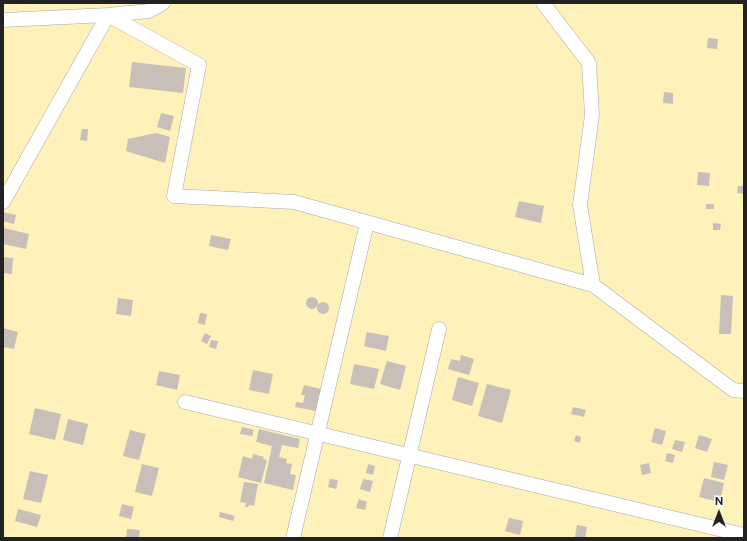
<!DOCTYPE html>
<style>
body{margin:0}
#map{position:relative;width:747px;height:541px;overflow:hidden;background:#f2efe9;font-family:"Public Sans",sans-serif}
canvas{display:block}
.frame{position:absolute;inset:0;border:4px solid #222;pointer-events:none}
.north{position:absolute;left:699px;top:493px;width:40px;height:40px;-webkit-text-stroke:3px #fff;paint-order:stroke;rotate:0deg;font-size:11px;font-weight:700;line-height:16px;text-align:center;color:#222}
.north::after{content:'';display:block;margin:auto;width:14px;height:18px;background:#222;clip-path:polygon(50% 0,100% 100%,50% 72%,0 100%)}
</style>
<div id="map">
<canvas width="747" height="541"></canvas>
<div class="frame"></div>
<div class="north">N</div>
</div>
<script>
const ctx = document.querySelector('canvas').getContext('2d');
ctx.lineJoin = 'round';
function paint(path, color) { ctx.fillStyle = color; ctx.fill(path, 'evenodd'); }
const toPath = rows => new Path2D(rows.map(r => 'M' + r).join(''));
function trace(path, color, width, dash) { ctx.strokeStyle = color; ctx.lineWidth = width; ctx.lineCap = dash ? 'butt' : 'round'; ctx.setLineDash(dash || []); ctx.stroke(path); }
const sand = toPath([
 [3,3,744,3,744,538,3,538]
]);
const building = toPath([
 [708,38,718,39,717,49,707,48],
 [132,62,186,68,183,93,129,87],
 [664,92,673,93,673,104,663,103],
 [161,113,174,116,170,131,157,127],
 [82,129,88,129,87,141,80,140],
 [156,133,170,137,165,163,126,151,128,139],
 [698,172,710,173,709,186,697,185],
 [738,186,744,186,744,194,737,193],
 [519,201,544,206,541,223,515,217],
 [706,204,714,204,714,209,706,209],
 [3,212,16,215,14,224,3,221],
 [713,223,721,224,720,230,713,230],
 [4,228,29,234,26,249,3,244,3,234],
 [211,235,231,239,228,250,209,246],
 [3,257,13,258,12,274,3,273],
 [721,295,733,296,731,334,719,334],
 '306 303a6 6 0 1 1 12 0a6 6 0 1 1-12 0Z',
 [118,298,133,300,131,316,116,314],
 '317 308a6 6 0 1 1 12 0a6 6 0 1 1-12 0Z',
 [200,313,207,314,205,325,198,323],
 [3,328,18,332,14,349,3,347],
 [367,332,389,336,386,351,364,346],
 [205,333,211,336,207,344,201,341],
 [211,340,218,341,216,349,209,347],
 [461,355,474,359,469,375,448,369,451,359,460,361],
 [387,361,406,366,400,390,380,384],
 [354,364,379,369,374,389,350,384],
 [253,370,273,374,269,394,249,390],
 [159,371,180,375,177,390,156,385],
 [458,377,479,383,472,406,452,400],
 [487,384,511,390,502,423,478,416],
 [304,385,321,389,316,411,295,407,296,402,303,403,305,395,301,395],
 [573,407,586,410,584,417,571,414],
 [35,408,61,414,55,440,29,434],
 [68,419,88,424,83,445,63,440],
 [242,427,254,430,252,436,240,434],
 [655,428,666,431,662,445,651,442],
 [259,429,300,439,298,448,282,445,279,457,287,459,286,463,292,464,290,474,296,475,293,490,264,483,272,446,256,442],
 [130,430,146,434,139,460,123,456],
 [576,435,581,437,580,443,574,441],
 [699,435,712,439,707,452,695,448],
 [675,440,685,442,682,452,672,449],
 [667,453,675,455,673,463,665,461],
 [253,454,264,457,263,459,267,460,261,483,238,477,243,456,252,459],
 [714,462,728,465,724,480,711,477],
 [649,463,651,473,642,475,640,465],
 [142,464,159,468,152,496,135,492],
 [368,464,375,466,373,475,366,473],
 [30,471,48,475,41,503,23,499],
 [704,478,724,483,720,502,699,497],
 [330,479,338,480,336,489,328,487],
 [363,479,373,481,370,492,360,489],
 [244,482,258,484,254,506,249,505,248,507,245,507,246,503,240,502],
 [359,499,367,502,365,510,356,508],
 [122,504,134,507,131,519,119,516],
 [18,509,41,515,37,527,15,521],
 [220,512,235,516,233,521,219,517],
 [509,518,523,521,520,535,505,531],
 [577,525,587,527,585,538,575,537],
 [127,529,140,530,139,538,126,538]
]);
const minor = toPath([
 [543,3,589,63,592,115,580,205,593,285,733,390,744,391],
 [3,20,108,15,199,65,174,196,294,202,593,285],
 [3,202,108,15,149,11,163,3],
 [185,402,744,535],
 [293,538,367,223],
 [390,538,439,329]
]);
paint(sand, '#fff1ba');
paint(building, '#c7bfb8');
trace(minor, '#a9a9a9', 15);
trace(minor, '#fff', 14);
</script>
